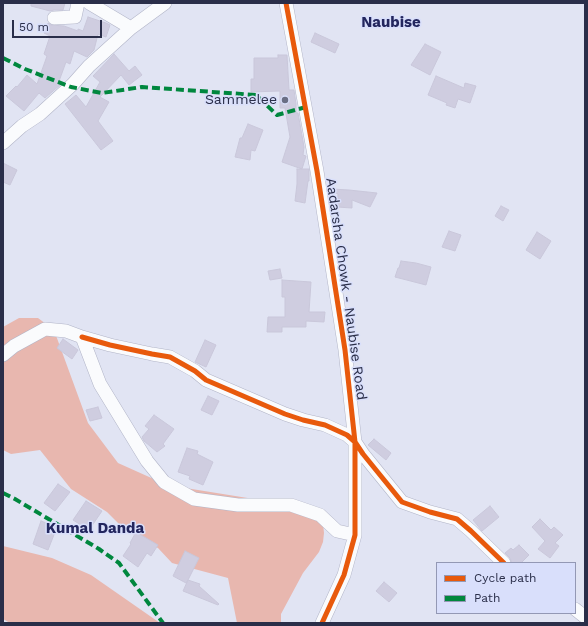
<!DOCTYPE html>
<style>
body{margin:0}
#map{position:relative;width:588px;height:626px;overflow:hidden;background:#e1e4f3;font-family:"Work Sans",sans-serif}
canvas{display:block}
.frame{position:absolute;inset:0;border:4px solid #2a2e49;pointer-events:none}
.legend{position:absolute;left:436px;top:562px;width:140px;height:52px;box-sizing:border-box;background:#d9dffb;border:1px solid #9398b4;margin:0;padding:5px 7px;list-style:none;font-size:12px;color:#2a2e49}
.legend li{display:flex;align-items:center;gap:8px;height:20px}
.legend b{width:20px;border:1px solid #9398b4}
.scale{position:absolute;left:12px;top:20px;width:90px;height:18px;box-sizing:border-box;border:2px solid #2a2e49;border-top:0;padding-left:5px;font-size:12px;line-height:14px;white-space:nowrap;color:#2a2e49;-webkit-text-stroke:3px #d9dffb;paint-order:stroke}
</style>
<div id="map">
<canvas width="588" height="626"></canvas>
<div class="frame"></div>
<ul class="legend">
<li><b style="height:5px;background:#e8590c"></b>Cycle path</li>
<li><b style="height:5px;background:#00873e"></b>Path</li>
</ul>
<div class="scale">50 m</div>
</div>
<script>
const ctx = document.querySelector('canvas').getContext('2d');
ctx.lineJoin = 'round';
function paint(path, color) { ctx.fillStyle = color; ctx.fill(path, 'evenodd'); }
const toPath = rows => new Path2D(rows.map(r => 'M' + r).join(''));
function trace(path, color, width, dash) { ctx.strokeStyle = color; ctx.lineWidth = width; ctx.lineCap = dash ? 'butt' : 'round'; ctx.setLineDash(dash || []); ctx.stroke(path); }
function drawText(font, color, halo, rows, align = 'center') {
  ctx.font = font + ' "Work Sans",sans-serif'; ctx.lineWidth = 3; ctx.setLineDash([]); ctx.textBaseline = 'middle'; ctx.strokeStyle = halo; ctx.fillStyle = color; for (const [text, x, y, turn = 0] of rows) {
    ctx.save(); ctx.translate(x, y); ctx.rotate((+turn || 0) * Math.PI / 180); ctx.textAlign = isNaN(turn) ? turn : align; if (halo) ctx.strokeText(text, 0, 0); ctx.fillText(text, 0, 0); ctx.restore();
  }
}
const forest = toPath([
 [19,318,38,318,54,330,88,423,118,463,167,485,291,505,323,523,324,533,323,542,319,552,303,573,281,614,281,623,237,623,228,578,172,563,158,548,124,529,107,512,71,489,40,450,11,454,3,450,3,327],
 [3,546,52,558,91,575,160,623,10,623,3,619]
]);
const building = toPath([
 [31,3,65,3,63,10,54,10,50,11,31,6,31,3],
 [88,17,106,23,110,25,106,37,98,34,94,50,87,57,74,51,70,64,66,62,58,84,60,85,45,98,39,93,24,111,6,96,16,86,17,87,27,75,37,84,47,56,44,54,50,36,44,33,48,23,51,25,64,26,78,31,78,29,83,31,88,17],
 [315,33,339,44,335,53,311,42,315,33],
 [425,44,441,52,430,75,411,65,425,44],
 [114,54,129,71,135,66,142,75,129,85,121,75,100,97,109,102,98,121,113,141,101,150,65,104,76,95,86,107,100,82,93,76,114,54],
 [278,55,287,55,289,90,294,90,296,104,296,113,298,113,304,147,303,155,306,156,302,169,282,162,290,137,285,108,280,108,280,91,251,92,251,79,254,79,254,58,278,58,278,55],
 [436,76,464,88,465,83,476,86,470,103,458,99,455,108,446,105,447,103,428,95,436,76],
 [248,124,263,130,255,151,251,150,250,160,235,157,240,138,242,138,248,124],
 [3,163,17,170,10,185,3,182,3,163],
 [297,169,309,169,309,181,308,181,305,203,295,201,297,184,297,169],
 [332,189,349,190,377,193,370,207,352,200,352,208,337,207,338,194,332,191,332,189],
 [501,206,509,210,503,221,495,216,501,206],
 [449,231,461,235,455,251,442,247,449,231],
 [537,232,551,241,540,259,526,250,537,232],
 [401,261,416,263,431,267,426,285,395,277,398,268,399,268,401,261],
 [280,269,282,278,270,280,268,271,280,269],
 [282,280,311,282,309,312,325,312,324,322,306,321,306,327,282,327,282,332,267,332,268,317,285,317,285,297,282,297,282,280],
 [63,339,78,350,72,359,57,348,63,339],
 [205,340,216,345,206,367,195,362,205,340],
 [208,396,219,401,212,415,201,410,208,396],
 [98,407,102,418,90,421,86,410,98,407],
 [154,415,174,429,163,444,165,446,157,452,144,441,142,437,149,429,145,426,154,415],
 [374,439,391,453,386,460,368,445,374,439],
 [187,448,198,451,197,454,213,462,203,485,189,479,190,476,178,472,187,448],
 [58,484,70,492,55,511,44,503,58,484],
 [86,501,102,511,89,530,73,520,86,501],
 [490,506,499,517,482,531,473,520,490,506],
 [540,519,551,530,554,527,563,535,555,543,559,546,550,558,538,549,545,541,532,527,540,519],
 [41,521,57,527,48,550,33,544,41,521],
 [136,532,158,545,151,556,147,553,138,567,123,556,131,544,130,543,136,532],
 [519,545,529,555,521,563,512,563,510,558,505,553,511,548,513,550,519,545],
 [185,551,199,558,188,580,200,584,199,586,219,604,218,605,183,591,188,580,186,583,173,576,185,551],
 [384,582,397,593,389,602,376,591,384,582]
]);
const street = toPath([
 [89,3,131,28],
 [286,3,317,171,345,350,355,442,355,535,344,575,322,623],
 [54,18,75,17,78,3],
 [3,143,22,126,40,114,73,84,89,66,131,28,165,3],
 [82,337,110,345,152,354,170,357,195,371,206,380,285,414,303,420,325,425,347,435,355,442,363,454,402,502,430,512,457,519,471,531,504,563],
 [3,355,14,346,45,329,66,331,82,337,100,384,147,461,164,482,194,499,238,505,291,505,320,515,337,531,355,535],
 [575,609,585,617]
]);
const quiet = toPath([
 [3,58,25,69,71,87,102,93,142,87,256,95,277,115,306,107],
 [3,493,15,499,99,549,119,563,163,623]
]);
const cycleway = toPath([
 [286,3,317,171,345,350,355,442,355,535,344,575,322,623],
 [82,337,110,345,152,354,170,357,195,371,206,380,285,414,303,420,325,425,347,435,355,442,363,454,402,502,430,512,457,519,471,531,504,563]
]);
const markers = [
 [285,100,4,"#6a6e84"]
];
const poiNames = [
 ["Sammelee",277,100]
];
const streetNames = [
 ["Aadarsha Chowk - Naubise Road",346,289,82]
];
const neighbourhoodNames = [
 ["Naubise",391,23],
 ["Kumal Danda",95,529]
];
paint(forest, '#e8b7af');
paint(building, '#cfcde0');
trace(building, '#c9c7da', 1);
trace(street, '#b1b4c7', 14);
trace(street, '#fafbfd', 13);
trace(quiet, '#00873e', 4, [8, 4]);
trace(cycleway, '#e8590c', 5);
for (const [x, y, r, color] of markers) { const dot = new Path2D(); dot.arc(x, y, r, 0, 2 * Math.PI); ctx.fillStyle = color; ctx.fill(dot); trace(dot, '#d9dffb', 1.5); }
drawText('14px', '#2a2e49', '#d9dffb', poiNames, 'right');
drawText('14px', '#2a2e49', '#d9dffb', streetNames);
drawText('bold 15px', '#23265e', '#d9dffb', neighbourhoodNames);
</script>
